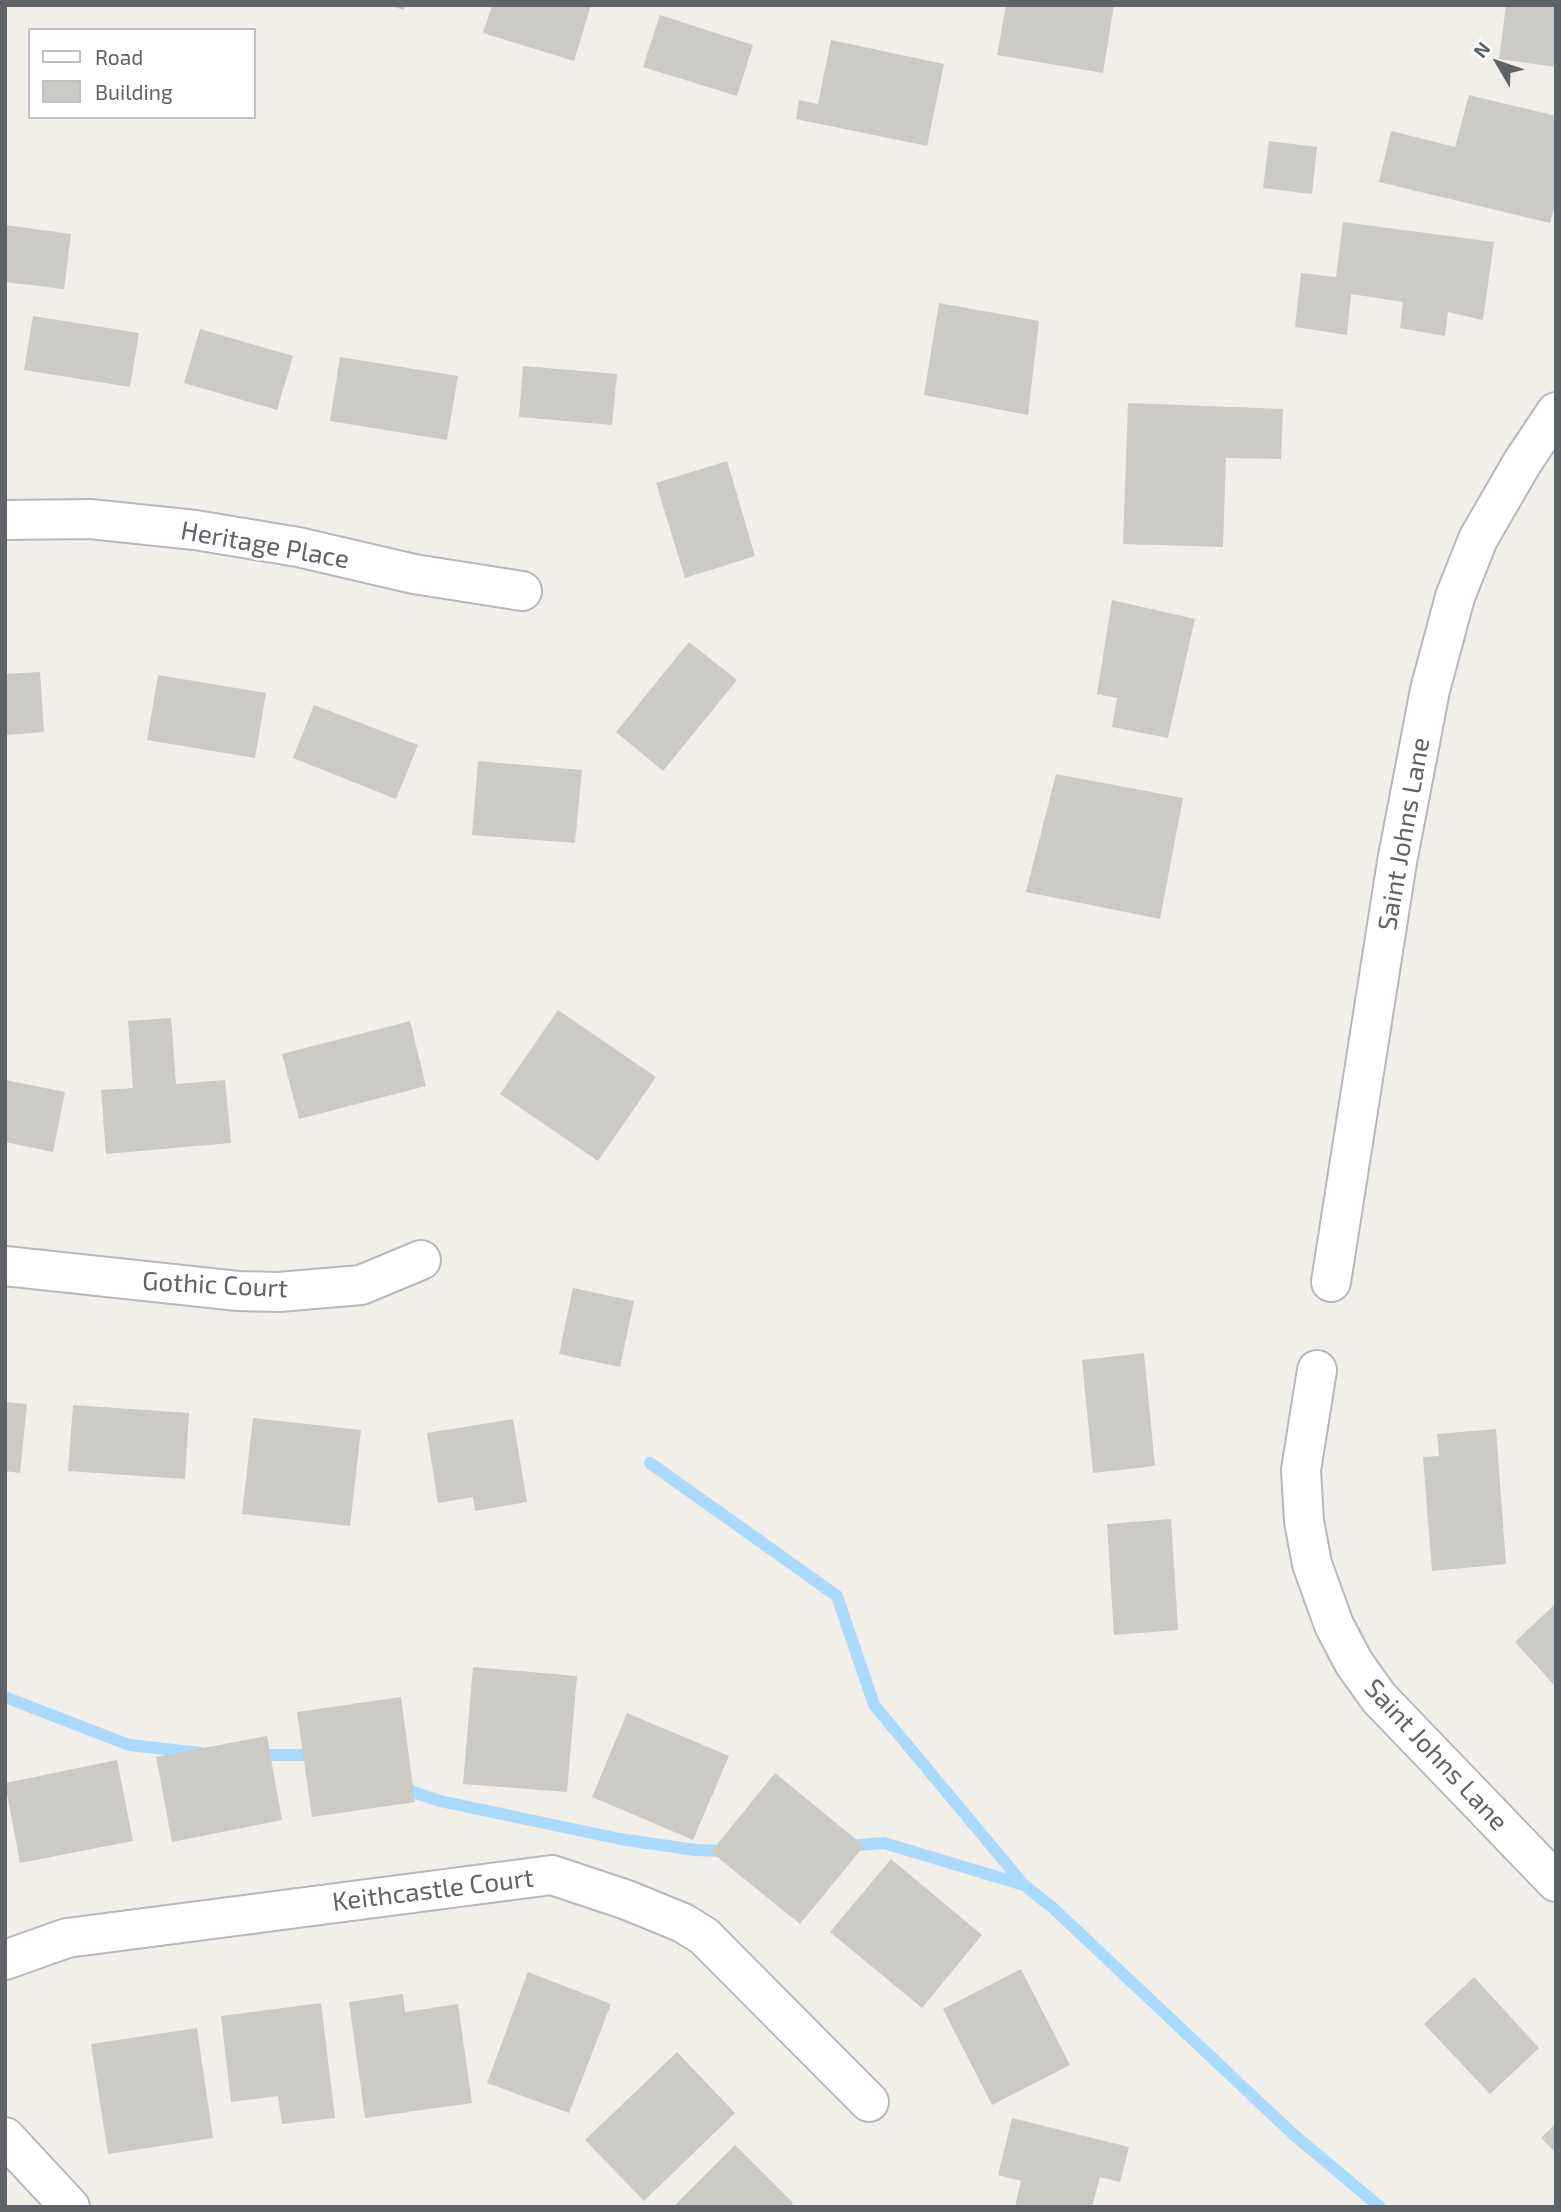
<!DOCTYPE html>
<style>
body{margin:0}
#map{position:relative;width:1561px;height:2212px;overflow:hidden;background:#f1efe8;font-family:"Exo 2",sans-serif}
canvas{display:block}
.frame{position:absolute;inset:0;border:7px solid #5f6368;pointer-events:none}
.legend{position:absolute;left:28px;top:28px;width:228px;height:91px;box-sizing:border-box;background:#fff;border:2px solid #bfc1c3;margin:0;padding:9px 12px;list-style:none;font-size:21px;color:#5f6368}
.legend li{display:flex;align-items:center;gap:14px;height:35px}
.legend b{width:35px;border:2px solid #bfc1c3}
.north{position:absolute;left:1463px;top:28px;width:70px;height:70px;-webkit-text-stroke:5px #fff;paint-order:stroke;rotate:309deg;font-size:19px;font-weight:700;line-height:28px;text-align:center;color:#5f6368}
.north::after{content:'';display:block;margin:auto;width:24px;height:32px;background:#5f6368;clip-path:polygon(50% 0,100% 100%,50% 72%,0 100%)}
</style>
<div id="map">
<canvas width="1561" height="2212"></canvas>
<div class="frame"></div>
<ul class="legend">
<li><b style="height:9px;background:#fff"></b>Road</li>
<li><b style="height:19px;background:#cccac5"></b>Building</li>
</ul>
<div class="north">N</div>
</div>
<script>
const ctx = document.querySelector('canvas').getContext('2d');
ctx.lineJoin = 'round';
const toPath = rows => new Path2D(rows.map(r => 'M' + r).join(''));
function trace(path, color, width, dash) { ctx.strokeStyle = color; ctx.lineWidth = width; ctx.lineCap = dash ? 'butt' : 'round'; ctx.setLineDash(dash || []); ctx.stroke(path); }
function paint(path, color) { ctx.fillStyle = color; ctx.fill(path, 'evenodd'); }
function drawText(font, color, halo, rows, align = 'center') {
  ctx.font = font + ' "Exo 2",sans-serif'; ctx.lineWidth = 5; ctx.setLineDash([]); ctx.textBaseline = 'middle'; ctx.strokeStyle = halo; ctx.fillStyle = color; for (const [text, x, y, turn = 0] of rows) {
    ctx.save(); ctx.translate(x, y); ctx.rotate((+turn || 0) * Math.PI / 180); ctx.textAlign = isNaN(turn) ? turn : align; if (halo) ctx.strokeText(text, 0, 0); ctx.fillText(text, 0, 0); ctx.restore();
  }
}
const stream = toPath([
 [650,1463,837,1596,874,1705,1024,1885,1053,1908,1294,2135,1380,2207],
 [5,1697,129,1745,201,1753],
 [254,1755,320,1755],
 [398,1787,440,1801,620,1839,695,1850,726,1851],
 [846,1846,884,1843,1024,1885]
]);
const building = toPath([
 [388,5,405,5,404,10],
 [492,5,591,5,574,61,483,33],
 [1006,5,1114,5,1103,73,997,55],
 [1506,5,1556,5,1556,67,1499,59],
 [660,15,753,45,737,96,643,67],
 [831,40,944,64,927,146,796,119,799,100,818,104],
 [1469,95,1556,116,1556,202,1550,223,1379,182,1391,131,1455,147],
 [1269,141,1317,147,1312,194,1263,188],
 [1343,222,1494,242,1483,320,1448,312,1445,336,1400,328,1403,302,1351,294,1347,335,1295,327,1301,273,1336,277],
 [5,225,71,234,64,289,5,282],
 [939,303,1039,321,1028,415,924,395],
 [33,316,139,333,130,387,24,370],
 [200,329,293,356,277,410,184,383],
 [340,357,458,376,447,440,330,421],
 [523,366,617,374,612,425,519,417],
 [1128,403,1283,409,1281,459,1226,458,1223,547,1123,544],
 [727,461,755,556,685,578,656,483],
 [1112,600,1195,619,1168,738,1112,727,1117,698,1097,694],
 [689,642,737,680,663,771,616,732],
 [40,672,44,732,5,735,5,674],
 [158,675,266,693,255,758,147,740],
 [314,705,418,745,396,799,293,758],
 [478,761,582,770,575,843,472,835],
 [1056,774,1183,798,1160,919,1026,892],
 [558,1010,656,1077,598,1161,500,1094],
 [171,1018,176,1084,225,1080,231,1143,106,1154,101,1090,133,1088,128,1021],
 [410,1021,426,1086,299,1119,282,1054],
 [5,1080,65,1092,53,1152,5,1142],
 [573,1288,634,1301,620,1367,559,1354],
 [1144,1353,1155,1466,1093,1473,1082,1360],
 [5,1402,27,1404,20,1473,5,1471],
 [73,1405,189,1413,185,1479,68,1471],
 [253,1418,361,1430,350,1526,242,1514],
 [513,1419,527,1502,475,1511,473,1497,438,1503,427,1433],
 [1496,1429,1506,1564,1432,1571,1423,1457,1439,1456,1437,1434],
 [1171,1519,1178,1630,1114,1635,1107,1524],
 [1556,1603,1556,1687,1515,1642],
 [473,1667,577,1676,567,1792,463,1784],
 [401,1697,415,1802,312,1817,297,1712],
 [627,1713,729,1756,693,1840,592,1797],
 [267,1736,282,1820,172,1842,156,1757],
 [117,1760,133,1841,20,1863,5,1783],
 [775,1773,864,1846,800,1924,711,1852],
 [891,1859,982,1935,922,2008,830,1932],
 [1021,1969,1070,2065,992,2105,943,2009],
 [528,1972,611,2004,569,2113,487,2083],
 [1474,1977,1539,2048,1490,2094,1424,2024],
 [403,1994,405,2012,458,2004,472,2103,365,2118,349,2002],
 [321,2003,335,2118,282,2124,278,2096,231,2102,221,2016],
 [197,2028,213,2138,108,2154,91,2044],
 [677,2052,735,2113,644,2201,585,2140],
 [1012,2118,1129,2147,1120,2182,1100,2177,1092,2207,1015,2207,1021,2181,998,2175],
 [1556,2123,1556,2153,1541,2138],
 [735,2145,793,2203,790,2207,673,2207]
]);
const street = toPath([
 [5,520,90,519,195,530,298,547,414,574,522,591],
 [5,1266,238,1291,279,1292,361,1285,421,1260],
 [1331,1282,1397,862,1430,690,1455,597,1478,539,1522,463,1556,412],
 [1317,1370,1301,1470,1304,1521,1312,1564,1334,1625,1354,1663,1379,1698,1556,1882],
 [5,1960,67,1938,552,1875,627,1900,683,1923,704,1936,869,2102],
 [5,2137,70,2207]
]);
const streetNames = [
 ["Heritage Place",265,545,10],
 ["Saint Johns Lane",1404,834,-80],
 ["Gothic Court",215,1285,3],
 ["Saint Johns Lane",1436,1755,47],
 ["Keithcastle Court",433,1890,-7]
];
trace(stream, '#aadaff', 12);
paint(building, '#cccac5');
trace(street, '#b5b8bc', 42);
trace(street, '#fff', 38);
drawText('26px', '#5f6368', '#fff', streetNames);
</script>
